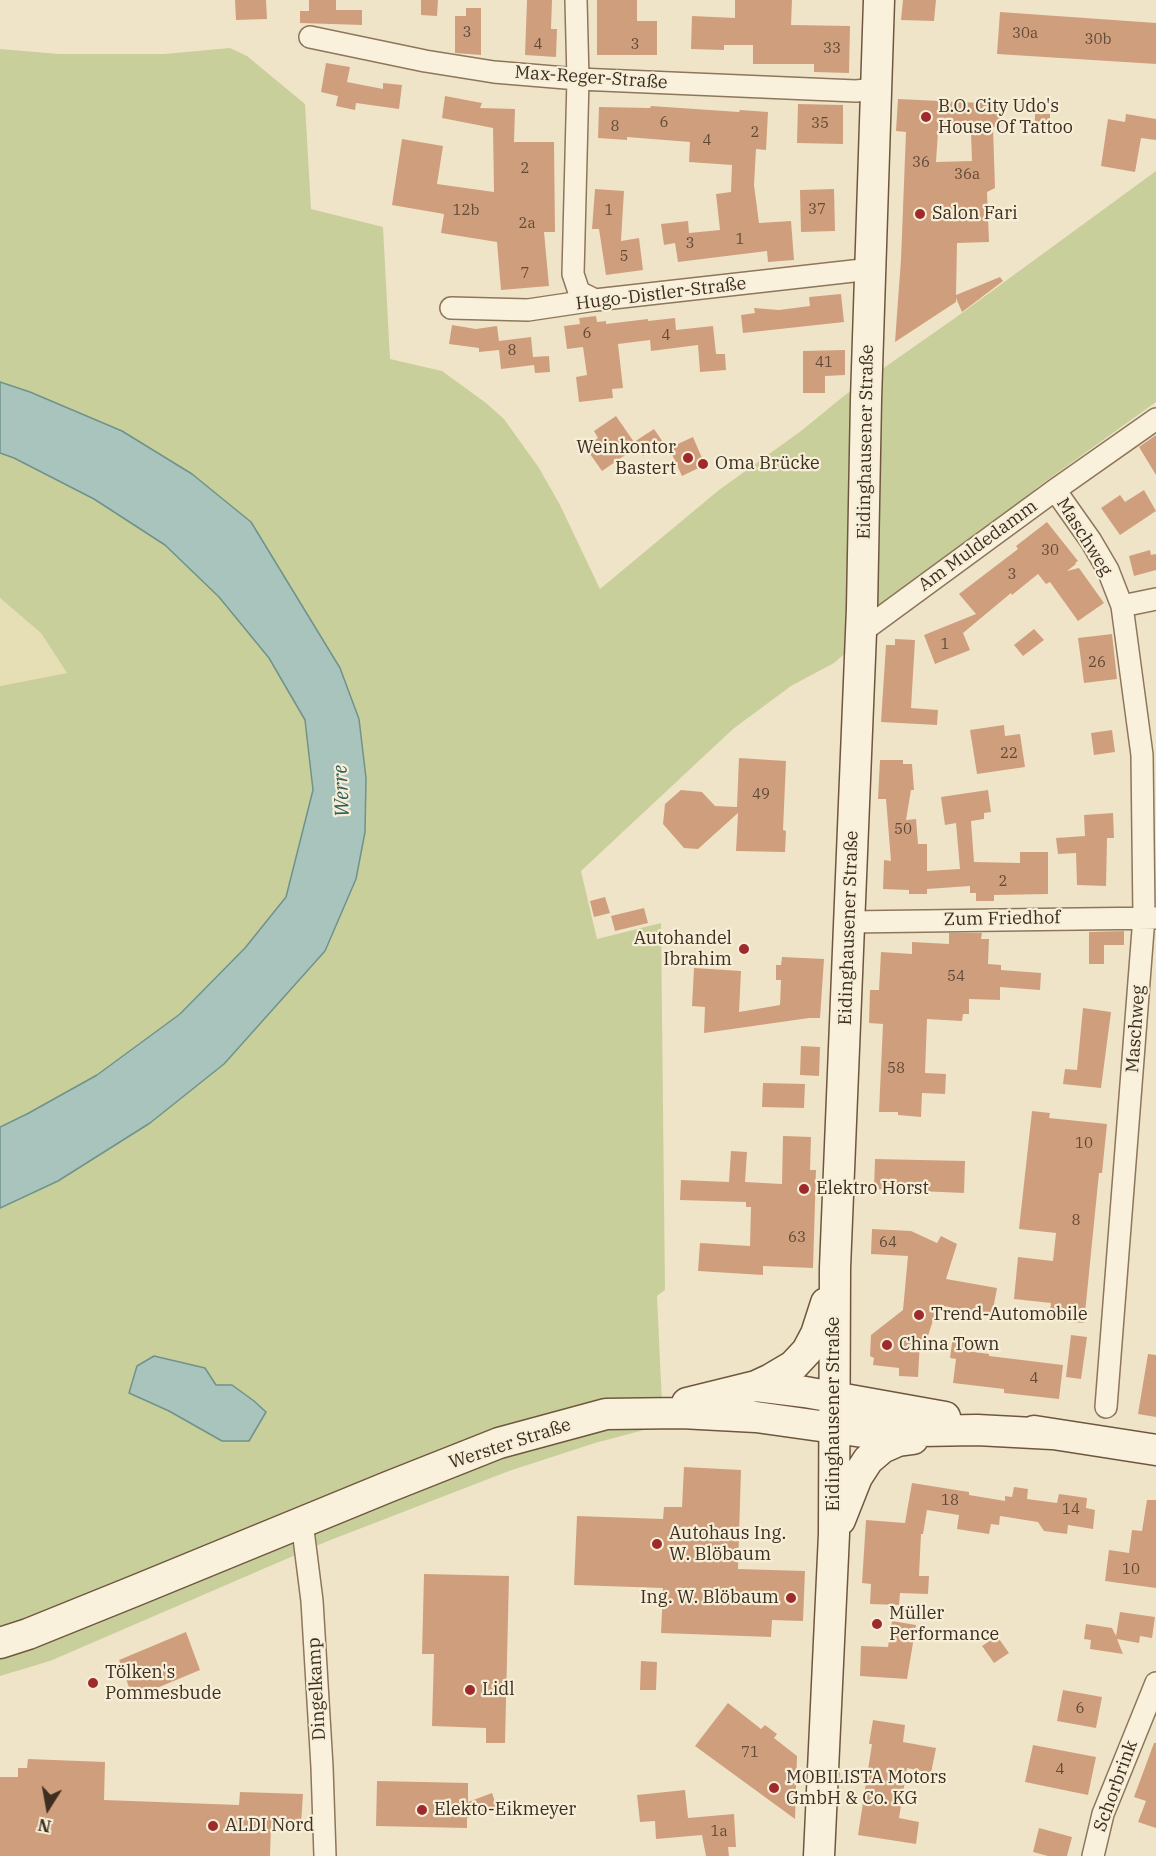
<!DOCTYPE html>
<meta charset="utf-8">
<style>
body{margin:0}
#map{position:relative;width:1156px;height:1856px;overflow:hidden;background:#f0e4c8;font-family:"IBM Plex Serif",serif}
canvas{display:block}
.north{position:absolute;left:18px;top:1778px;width:60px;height:60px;-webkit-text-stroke:4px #f7eed8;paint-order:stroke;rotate:191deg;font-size:16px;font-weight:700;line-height:24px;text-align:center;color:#3d2e20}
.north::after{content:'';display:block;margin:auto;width:21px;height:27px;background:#3d2e20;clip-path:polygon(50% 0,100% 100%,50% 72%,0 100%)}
</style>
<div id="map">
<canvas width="1156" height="1856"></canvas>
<div class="north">N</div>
</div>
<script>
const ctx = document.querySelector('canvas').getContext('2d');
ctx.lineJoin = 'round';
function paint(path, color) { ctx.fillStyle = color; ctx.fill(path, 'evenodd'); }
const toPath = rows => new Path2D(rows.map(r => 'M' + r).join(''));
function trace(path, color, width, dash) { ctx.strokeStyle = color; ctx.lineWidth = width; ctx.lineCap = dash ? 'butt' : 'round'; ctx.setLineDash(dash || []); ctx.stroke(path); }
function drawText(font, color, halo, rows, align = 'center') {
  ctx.font = font + ' "IBM Plex Serif",serif'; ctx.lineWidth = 4.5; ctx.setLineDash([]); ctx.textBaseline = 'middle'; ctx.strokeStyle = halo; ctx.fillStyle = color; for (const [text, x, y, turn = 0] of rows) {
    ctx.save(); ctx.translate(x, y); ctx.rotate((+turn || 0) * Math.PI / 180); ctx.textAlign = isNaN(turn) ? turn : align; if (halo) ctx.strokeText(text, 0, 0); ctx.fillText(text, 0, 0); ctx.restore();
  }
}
const farmland = toPath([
 [0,598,41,633,67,673,0,686]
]);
const green = toPath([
 [230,48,247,56,305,104,311,209,383,227,390,359,442,371,486,403,504,419,539,468,560,505,600,589,719,490,801,431,845,395,955,318,1156,171,1156,402,1039,486,834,663,791,686,733,729,581,871,597,939,661,923,665,1290,657,1296,663,1425,595,1443,509,1471,328,1541,50,1661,0,1676,0,1208,58,1181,150,1123,325,951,356,879,365,832,366,779,359,719,340,668,251,522,192,474,122,431,30,392,0,382,0,49,59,54,164,54],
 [0,453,14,458,94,499,165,545,219,597,269,658,305,720,313,790,286,897,245,948,180,1014,97,1075,27,1114,0,1127,0,686,67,673,41,633,0,598]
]);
const water = toPath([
 [0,382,30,392,122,431,192,474,251,522,340,668,359,719,366,778,365,832,356,879,325,951,224,1064,150,1123,58,1181,0,1208,0,1127,27,1114,97,1075,180,1014,245,948,286,897,313,790,305,720,269,658,219,597,165,545,94,499,14,458,0,453,0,382],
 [154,1356,205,1368,216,1385,232,1385,254,1401,266,1412,249,1441,222,1441,169,1411,129,1393,137,1366,154,1356]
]);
const building = toPath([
 [235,0,266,0,267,19,236,20],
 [309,0,336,0,336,10,362,10,362,25,300,23,300,11,309,11],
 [421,0,438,0,437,16,421,15],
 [527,0,552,0,551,29,557,29,556,57,525,55],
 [597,0,637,0,637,21,657,21,657,55,597,55],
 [735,0,792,0,791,25,850,26,849,73,814,72,814,64,753,64,753,45,724,45,724,50,691,49,692,16,735,18],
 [903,0,936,0,934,21,901,20],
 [466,8,481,8,481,55,455,53,455,16,466,16],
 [1000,12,1156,23,1156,64,997,54],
 [326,63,350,67,347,82,383,89,383,83,402,85,399,109,356,103,355,110,336,106,338,96,321,92],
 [445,96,482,103,480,108,515,109,514,142,554,142,555,232,544,232,549,286,501,290,497,242,441,233,444,214,392,205,402,139,443,146,437,184,494,192,493,128,442,118],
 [898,99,1002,104,1001,128,993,127,995,188,987,192,989,242,957,243,956,295,1000,277,1003,281,962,312,956,298,956,302,895,342,901,259,906,132,896,131],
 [938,132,971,133,972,161,936,162],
 [798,104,843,105,843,144,797,143],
 [651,106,739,112,740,110,768,112,766,150,756,149,754,185,759,223,791,221,794,260,768,262,767,251,678,262,675,243,664,245,661,224,688,221,689,233,720,230,716,194,731,192,732,165,689,162,690,142,627,137,627,140,598,138,599,107,650,108],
 [1035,114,1050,114,1050,131,1035,130],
 [1126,114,1156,119,1156,140,1141,138,1135,172,1101,166,1108,119,1125,122],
 [595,189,624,191,621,241,639,238,643,270,606,275,599,229,592,229],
 [834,189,835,231,801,232,800,190],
 [841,294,844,322,743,333,741,315,755,313,754,308,779,310,810,306,809,297],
 [596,316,597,322,606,321,606,324,648,319,648,321,675,318,676,330,713,326,716,354,725,354,726,370,700,372,698,345,651,351,650,340,618,344,623,388,612,389,613,398,579,402,576,377,587,375,583,347,567,349,564,326,580,324,579,318],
 [452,325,476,329,497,326,499,341,531,337,533,357,549,356,550,372,535,373,534,365,501,369,499,350,479,352,479,348,449,344],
 [845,350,845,375,825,376,825,393,803,393,803,351],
 [616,416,634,442,654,429,663,442,643,456,637,447,602,471,585,447,598,438,594,431],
 [1156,435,1156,475,1139,447],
 [693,437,705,465,682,476,669,448],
 [1144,490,1156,511,1120,535,1101,508,1120,495,1125,502],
 [1047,522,1078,561,1075,563,1076,564,1067,571,1079,568,1104,603,1078,621,1050,582,1046,584,1038,574,1012,595,1011,593,963,633,970,650,935,664,924,635,976,614,959,594,1018,549,1016,546],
 [1150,550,1151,555,1156,554,1156,570,1134,576,1129,556],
 [1034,629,1044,640,1023,656,1014,645],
 [1112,634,1117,679,1084,683,1078,638],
 [895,639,915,640,911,708,938,710,937,725,881,722,886,645,895,645],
 [1004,725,1005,736,1020,734,1025,767,977,774,970,730],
 [1112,730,1115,752,1094,755,1091,733],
 [739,758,786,761,783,830,786,831,785,852,736,851,738,813,698,849,684,848,663,824,665,804,681,790,702,792,715,806,737,807],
 [880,760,903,760,903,764,912,764,914,790,911,790,906,820,916,819,918,844,927,844,927,871,960,869,956,823,945,825,941,797,988,790,991,812,984,813,984,819,971,821,974,862,1020,863,1020,852,1048,852,1048,894,994,895,994,901,976,901,976,893,970,893,970,886,927,889,927,894,909,894,909,890,883,889,884,860,891,861,886,799,878,799],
 [1113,813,1114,838,1107,838,1106,886,1077,885,1076,853,1058,854,1056,838,1085,836,1084,815],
 [605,897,610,913,594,917,590,901],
 [644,908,648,923,615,931,611,916],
 [1124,931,1124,945,1104,945,1104,964,1089,964,1089,932],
 [949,933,982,933,981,939,989,939,988,964,1001,965,1001,970,1041,973,1040,990,1000,987,1000,1000,969,999,969,1014,963,1014,962,1021,927,1019,925,1073,946,1074,945,1094,922,1093,921,1117,898,1115,898,1112,879,1112,883,1024,869,1023,870,990,879,990,881,952,912,954,912,942,949,944],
 [782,957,824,959,820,1018,809,1018,704,1033,705,1007,692,1006,694,968,741,971,739,1012,780,1005,781,980,776,980,776,965,781,965],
 [1083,1008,1111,1012,1101,1088,1063,1084,1065,1069,1077,1070],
 [801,1046,820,1047,819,1076,800,1075],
 [763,1083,805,1084,804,1108,762,1107],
 [1032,1111,1050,1113,1049,1118,1107,1124,1102,1173,1099,1173,1084,1323,1049,1320,1051,1303,1014,1299,1018,1257,1053,1261,1056,1233,1019,1229],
 [783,1136,811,1137,810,1170,816,1170,813,1268,763,1266,763,1275,698,1271,700,1243,750,1246,751,1207,746,1207,746,1202,680,1200,681,1180,729,1182,731,1151,747,1152,745,1182,782,1184],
 [875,1159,965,1161,964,1193,874,1189],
 [872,1229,911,1231,937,1243,941,1236,957,1244,946,1279,997,1288,992,1315,938,1305,926,1342,920,1342,918,1377,899,1376,899,1368,873,1365,874,1358,870,1356,871,1335,903,1310,908,1256,871,1254],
 [1071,1335,1087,1337,1081,1379,1066,1377],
 [953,1336,967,1338,966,1351,989,1354,989,1356,1063,1365,1059,1399,1004,1393,1004,1389,953,1383,956,1359,950,1358],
 [1148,1354,1156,1355,1156,1417,1138,1414],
 [684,1467,741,1470,738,1569,805,1571,803,1621,772,1620,771,1637,661,1633,663,1588,574,1585,577,1516,663,1519,664,1507,682,1507],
 [912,1483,969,1492,969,1495,1005,1501,1005,1496,1012,1497,1014,1487,1028,1489,1027,1499,1057,1503,1059,1494,1087,1498,1086,1508,1095,1510,1093,1529,1068,1525,1067,1534,1044,1531,1038,1522,1000,1516,999,1525,991,1524,989,1534,957,1529,959,1515,927,1510,923,1534,921,1534,919,1576,929,1576,928,1594,900,1593,899,1605,870,1604,871,1584,862,1583,866,1520,905,1523],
 [1147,1500,1156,1500,1156,1588,1105,1581,1109,1550,1129,1553,1132,1530,1142,1531],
 [424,1574,509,1576,505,1743,486,1743,486,1728,432,1726,434,1654,422,1654],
 [1120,1612,1155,1617,1152,1638,1140,1636,1139,1643,1117,1639,1123,1654,1090,1649,1091,1640,1084,1639,1086,1624,1112,1628,1116,1636],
 [892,1621,916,1625,907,1679,860,1676,861,1646,888,1647],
 [186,1632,200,1670,133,1698,119,1660],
 [997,1636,1009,1653,994,1663,982,1646],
 [641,1661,657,1662,656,1690,640,1690],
 [1063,1690,1102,1697,1096,1728,1057,1721],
 [728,1703,761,1729,765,1725,777,1734,774,1738,797,1756,795,1819,695,1746],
 [873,1720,905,1725,903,1742,936,1748,931,1773,907,1768,899,1818,919,1822,916,1844,858,1835,872,1744,869,1744],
 [1154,1743,1156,1743,1156,1828,1138,1822,1146,1801,1134,1797],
 [1033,1745,1096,1757,1088,1795,1025,1782],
 [28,1759,105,1762,104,1800,239,1805,240,1792,303,1794,301,1824,271,1823,270,1856,0,1856,0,1777,18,1777,18,1768,27,1768],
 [377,1781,468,1783,468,1802,492,1793,497,1808,467,1818,467,1828,376,1826],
 [685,1790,688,1818,734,1814,736,1847,728,1847,729,1856,706,1856,702,1835,656,1839,655,1821,640,1822,637,1795],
 [1039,1828,1072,1837,1067,1856,1048,1856,1033,1852]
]);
const street = toPath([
 [576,0,578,79,573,274,579,292,595,300],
 [310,37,425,61,494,72,578,79,856,91,876,89],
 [451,308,528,310,595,300,871,269],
 [1055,490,1091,541,1108,570,1122,606,1142,755,1144,917,1106,1407],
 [1122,606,1156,599],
 [860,633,1055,490,1156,419],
 [848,922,1156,918],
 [302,1522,312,1601,322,1767,325,1856],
 [1093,1856,1103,1814,1156,1683]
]);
const secondary = toPath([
 [756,1386,805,1392,945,1417],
 [687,1403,756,1386,771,1379,793,1366,807,1351,816,1334,826,1303],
 [1034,1431,1156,1450],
 [840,1520,857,1477,868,1460,882,1448,898,1441,913,1439],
 [0,1643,28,1634,137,1590,388,1487,499,1443,606,1414,681,1413,756,1417,863,1432,977,1430,1052,1434],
 [819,1856,834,1534,835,1268,862,608,866,400,879,0]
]);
const markers = [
 [926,117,6,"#9e2a2b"],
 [920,214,6,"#9e2a2b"],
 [688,458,6,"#9e2a2b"],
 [703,464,6,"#9e2a2b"],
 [744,949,6,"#9e2a2b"],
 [804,1189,6,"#9e2a2b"],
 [919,1315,6,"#9e2a2b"],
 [887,1345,6,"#9e2a2b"],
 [657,1544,6,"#9e2a2b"],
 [791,1598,6,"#9e2a2b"],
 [877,1624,6,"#9e2a2b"],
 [93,1683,6,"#9e2a2b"],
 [470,1690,6,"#9e2a2b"],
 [774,1788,6,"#9e2a2b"],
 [422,1810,6,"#9e2a2b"],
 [213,1826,6,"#9e2a2b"]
];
const numberNames = [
 ["3",467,33],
 ["30a",1025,34],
 ["30b",1098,40],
 ["4",538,45],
 ["3",635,45],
 ["33",832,49],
 ["6",664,123],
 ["35",820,124],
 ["8",615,127],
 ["2",755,133],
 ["4",707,141],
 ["36",921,163],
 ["2",525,169],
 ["36a",967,175],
 ["37",817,210],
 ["12b",466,211],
 ["1",609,211],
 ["2a",527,224],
 ["1",740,240],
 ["3",690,244],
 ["5",624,257],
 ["7",525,274],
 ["6",587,334],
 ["4",666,336],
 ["8",512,351],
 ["41",824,363],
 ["30",1050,551],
 ["3",1012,575],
 ["1",945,645],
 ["26",1097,663],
 ["22",1009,754],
 ["49",761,795],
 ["50",903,830],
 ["2",1003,882],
 ["54",956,977],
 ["58",896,1069],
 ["10",1084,1144],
 ["8",1076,1221],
 ["63",797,1238],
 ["64",888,1243],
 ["4",1034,1379],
 ["18",950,1501],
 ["14",1071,1510],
 ["10",1131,1570],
 ["6",1080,1709],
 ["71",750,1753],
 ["4",1060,1770],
 ["1a",719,1832]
];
const streetNames = [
 ["Max-Reger-Straße",591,78,4],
 ["Hugo-Distler-Straße",661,294,-7],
 ["Eidinghausener Straße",866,442,-89],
 ["Maschweg",1084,537,58],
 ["Am Muldedamm",978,546,-36],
 ["Zum Friedhof",1002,919,-1],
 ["Eidinghausener Straße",849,928,-88],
 ["Maschweg",1136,1029,-86],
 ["Eidinghausener Straße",834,1414,-90],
 ["Werster Straße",510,1444,-18],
 ["Dingelkamp",317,1689,-93],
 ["Schorbrink",1116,1786,-70]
];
const poiNames = [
 ["B.O. City Udo's",938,107],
 ["House Of Tattoo",938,128],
 ["Salon Fari",932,214],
 ["Weinkontor",676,448,"right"],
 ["Bastert",676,469,"right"],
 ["Oma Brücke",715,464],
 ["Autohandel",732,939,"right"],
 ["Ibrahim",732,960,"right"],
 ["Elektro Horst",816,1189],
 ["Trend-Automobile",931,1315],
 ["China Town",899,1345],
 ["Autohaus Ing.",669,1534],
 ["W. Blöbaum",669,1555],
 ["Ing. W. Blöbaum",779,1598,"right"],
 ["Müller",889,1614],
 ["Performance",889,1635],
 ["Tölken's",105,1673],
 ["Pommesbude",105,1694],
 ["Lidl",482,1690],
 ["MOBILISTA Motors",786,1778],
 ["GmbH & Co. KG",786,1799],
 ["Elekto-Eikmeyer",434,1810],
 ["ALDI Nord",225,1826]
];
const waterNames = [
 ["Werre",342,791,-93]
];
paint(farmland, '#e6deb5');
paint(green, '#c9cf9b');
paint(water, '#a9c4bc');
trace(water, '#6f938a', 1.5);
paint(building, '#cf9f7d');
trace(street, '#8d765c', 24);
trace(secondary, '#6f573f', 33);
trace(street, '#faf1dc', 21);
trace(secondary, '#faf1dc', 30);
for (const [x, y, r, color] of markers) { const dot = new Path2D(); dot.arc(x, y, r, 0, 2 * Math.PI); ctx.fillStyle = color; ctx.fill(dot); trace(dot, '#f7eed8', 2); }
drawText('15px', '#624a37', null, numberNames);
drawText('18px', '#3d2e20', '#f7eed8', streetNames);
drawText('18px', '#3d2e20', '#f7eed8', poiNames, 'left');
drawText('italic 20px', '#2f5d5a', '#f7eed8', waterNames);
</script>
